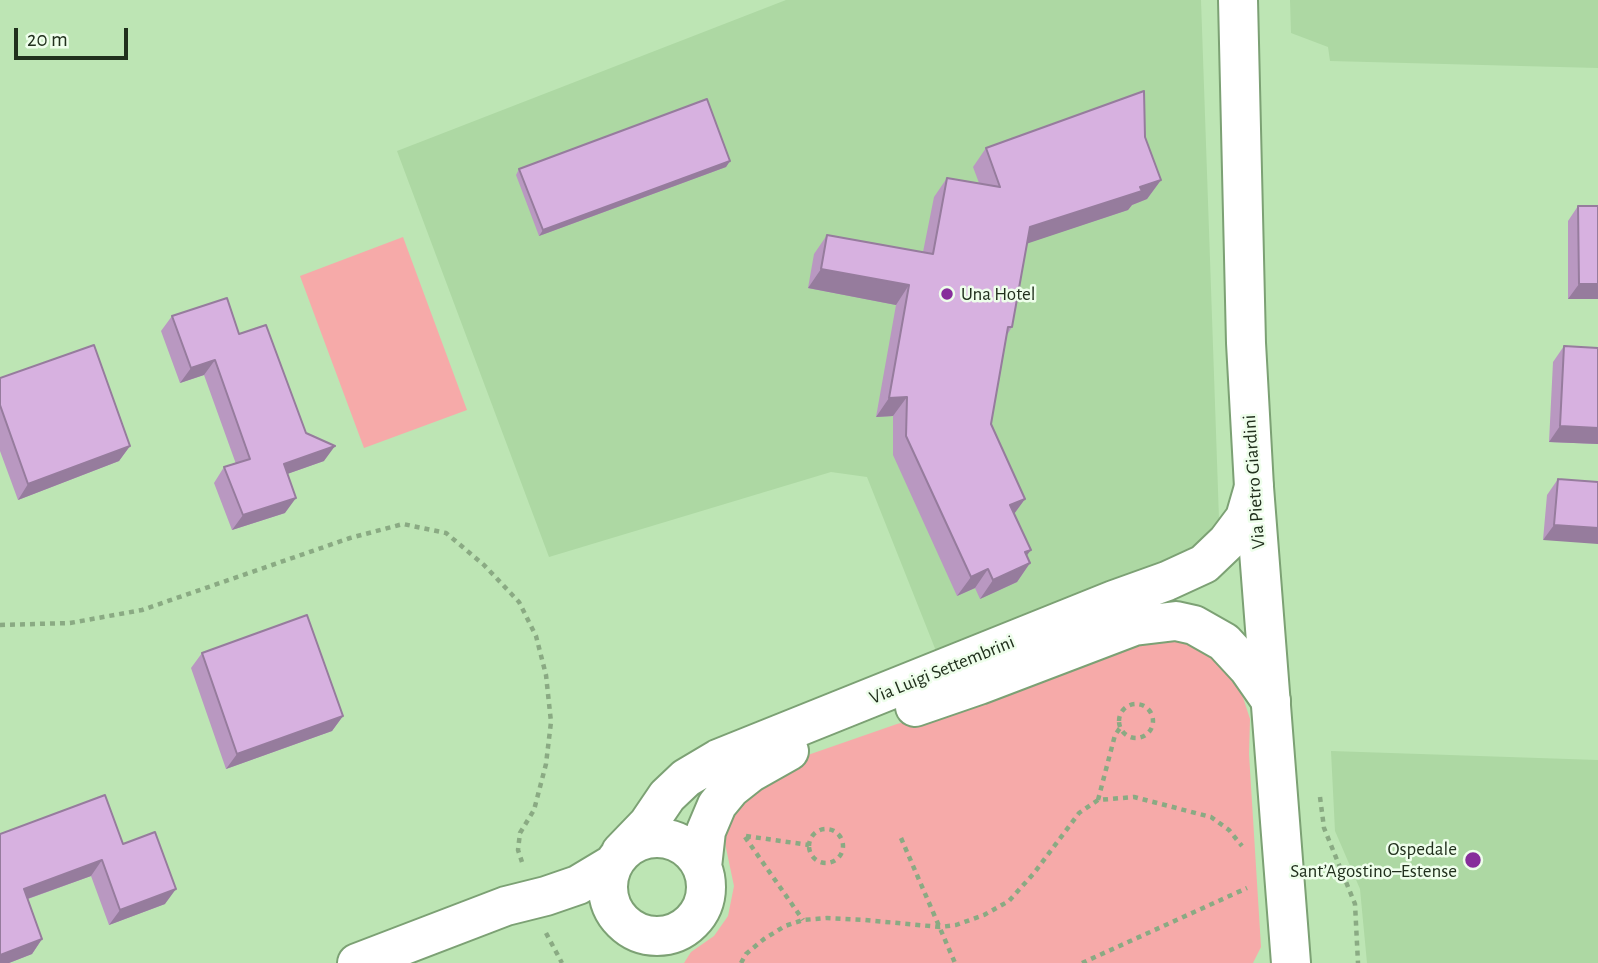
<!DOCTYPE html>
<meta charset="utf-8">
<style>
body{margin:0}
#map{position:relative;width:1598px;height:963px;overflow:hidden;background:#bde5b4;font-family:"Alegreya Sans",sans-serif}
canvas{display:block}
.scale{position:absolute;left:14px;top:28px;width:114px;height:32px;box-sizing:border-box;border:4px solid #21301d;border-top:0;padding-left:9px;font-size:21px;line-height:24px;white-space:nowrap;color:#21301d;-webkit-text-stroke:5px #eefeeb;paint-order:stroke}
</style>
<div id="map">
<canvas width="1598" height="963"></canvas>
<div class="scale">20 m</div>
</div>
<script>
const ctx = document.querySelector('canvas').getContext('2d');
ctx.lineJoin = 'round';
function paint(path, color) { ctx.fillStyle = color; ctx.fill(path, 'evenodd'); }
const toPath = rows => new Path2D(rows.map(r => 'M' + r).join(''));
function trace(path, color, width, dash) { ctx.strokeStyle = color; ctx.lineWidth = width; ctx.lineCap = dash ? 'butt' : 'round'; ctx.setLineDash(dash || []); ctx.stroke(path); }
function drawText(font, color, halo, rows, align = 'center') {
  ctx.font = font + ' "Alegreya Sans",sans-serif'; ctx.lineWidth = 5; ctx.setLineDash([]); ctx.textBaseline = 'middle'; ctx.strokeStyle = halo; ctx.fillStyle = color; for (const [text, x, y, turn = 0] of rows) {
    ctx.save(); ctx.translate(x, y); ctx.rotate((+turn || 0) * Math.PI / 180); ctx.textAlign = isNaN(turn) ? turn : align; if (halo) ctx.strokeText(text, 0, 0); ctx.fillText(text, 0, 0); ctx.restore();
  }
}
const built = toPath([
 [786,0,1201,0,1219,519,1208,539,1190,556,936,651,867,477,831,472,549,557,397,151],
 [1290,0,1598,0,1598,68,1330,61,1328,47,1291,33],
 [1331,751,1598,760,1598,963,1367,963,1360,889,1335,831]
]);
const green = toPath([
 [403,237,467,410,364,448,300,276],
 [1179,636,1212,654,1239,685,1250,719,1249,754,1261,947,1253,963,684,963,691,952,714,936,728,916,734,886,722,829,727,817,782,764,897,724,949,709,1143,639]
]);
const path = toPath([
 [0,625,70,623,142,610,350,538,403,524,446,533,484,565,519,602,536,636,546,675,551,722,546,764,534,810,520,833,518,850,522,862],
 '1119 721a17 17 0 1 1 34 0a17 17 0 1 1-34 0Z',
 [1320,797,1324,828,1355,904,1358,963],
 [1098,800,1115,735,1120,728],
 '809 846a17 17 0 1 1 34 0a17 17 0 1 1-34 0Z',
 [746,836,809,845],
 [745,837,803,920],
 [901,838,955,963],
 [546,933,562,963],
 [741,963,746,954,764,939,785,926,803,920,827,918,865,920,940,927,956,925,984,915,1009,901,1034,873,1079,813,1098,800,1134,797,1211,817,1229,830,1242,846],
 [1082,963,1247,888]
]);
const minor = toPath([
 [915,707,979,685,1134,626,1176,621,1194,625,1224,642,1248,668,1271,701],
 '608 887a49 49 0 1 1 98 0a49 49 0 1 1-98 0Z',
 [621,852,648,824,667,796,686,778,718,759,1114,600,1167,581,1204,564,1227,542,1245,518,1254,487],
 [702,867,706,831,717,805,731,788,750,773,789,751],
 [357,963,506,906,546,896,578,885,613,864]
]);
const secondary = toPath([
 [1238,0,1246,343,1254,487,1291,963]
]);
const wall = toPath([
 [1145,137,1161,180,1147,199,1132,205,1128,210,1027,243,1012,327,1007,335,991,424,1025,499,1014,514,1030,563,1017,582,980,599,975,588,957,596,893,455,893,416,876,417,896,305,808,288,814,254,827,235,923,252,934,197,947,178,979,183,973,167,986,148],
 [730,161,726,167,539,236,516,175,519,169],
 [1578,206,1598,299,1568,299,1568,221],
 [172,316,239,334,324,461,287,474,285,513,232,530,214,483,224,467,236,464,204,375,180,383,161,331],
 [1564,346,1598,444,1549,442,1553,362],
 [0,378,130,446,119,461,18,500,0,451],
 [1558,479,1598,482,1543,540,1547,495],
 [202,653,343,716,332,731,226,769,191,668],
 [0,834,123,844,165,904,109,925,91,876,28,899,42,939,32,954,9,963,0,963]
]);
const shadedWall = toPath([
 [730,161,726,167,539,236,543,230],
 [1161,180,1147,199,1132,205,1128,210,1017,247,1030,227],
 [821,269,909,285,896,305,808,288],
 [1579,284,1598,284,1598,299,1568,299],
 [215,360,204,375,180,383,191,368],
 [907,397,893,416,876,417,889,398],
 [1560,426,1598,428,1598,444,1549,442],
 [130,446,119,461,18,500,28,484],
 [335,446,324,461,273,479,284,464],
 [296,498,285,513,232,530,243,515],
 [1025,499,1011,518,1010,505],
 [1554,525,1598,528,1598,544,1543,540],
 [1031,550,1017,568,1030,563,1017,582,980,599,993,580,1025,552],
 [988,569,975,588,957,596,971,577],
 [343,716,332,731,226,769,237,754],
 [102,860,91,876,13,904,24,889],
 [176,889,165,904,109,925,120,910],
 [42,939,32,954,9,963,0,963,0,955]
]);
const building = toPath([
 [1144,91,1145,137,1161,180,1140,187,1142,191,1030,227,1012,327,1008,327,991,424,1025,499,1010,505,1031,550,1025,552,1030,563,993,580,988,569,971,577,906,436,907,397,889,398,909,285,821,269,827,235,933,254,947,178,1000,187,986,148,1144,91],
 [707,99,730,161,543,230,519,169,707,99],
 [1578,206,1598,206,1598,284,1579,284,1578,206],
 [227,298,239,334,266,325,306,433,335,446,284,464,296,498,243,515,224,467,250,459,215,360,191,368,172,316,227,298],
 [94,345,130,446,28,484,0,405,0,378,94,345],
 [1564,346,1598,348,1598,428,1560,426,1564,346],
 [1558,479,1598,482,1598,528,1554,525,1558,479],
 [307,615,343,716,237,754,202,653,307,615],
 [105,795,123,844,155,832,176,889,120,910,102,860,24,889,42,939,0,955,0,834,105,795]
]);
const markers = [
 [947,294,7,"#872e9b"],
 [1473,860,9,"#872e9b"]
];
const poiNames = [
 ["Una Hotel",961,294],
 ["Ospedale",1457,849,"right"],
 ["Sant’Agostino–Estense",1457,871,"right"]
];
const streetNames = [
 ["Via Pietro Giardini",1254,482,-94],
 ["Via Luigi Settembrini",942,670,-22]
];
paint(built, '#add8a3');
paint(green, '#f6aaa9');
trace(minor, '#7ca174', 42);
trace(secondary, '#7ca174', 42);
trace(path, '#8aaa83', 4.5, [5, 5]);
trace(minor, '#fff', 38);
trace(secondary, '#fff', 38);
paint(wall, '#b998c1');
paint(shadedWall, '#967c9d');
paint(building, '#d7b1e0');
trace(building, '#967c9d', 2);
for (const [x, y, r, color] of markers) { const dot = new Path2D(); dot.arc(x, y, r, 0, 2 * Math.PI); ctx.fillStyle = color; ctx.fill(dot); trace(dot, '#eefeeb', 2.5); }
drawText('19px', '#21301d', '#eefeeb', poiNames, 'left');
drawText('19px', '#21301d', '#eefeeb', streetNames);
</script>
